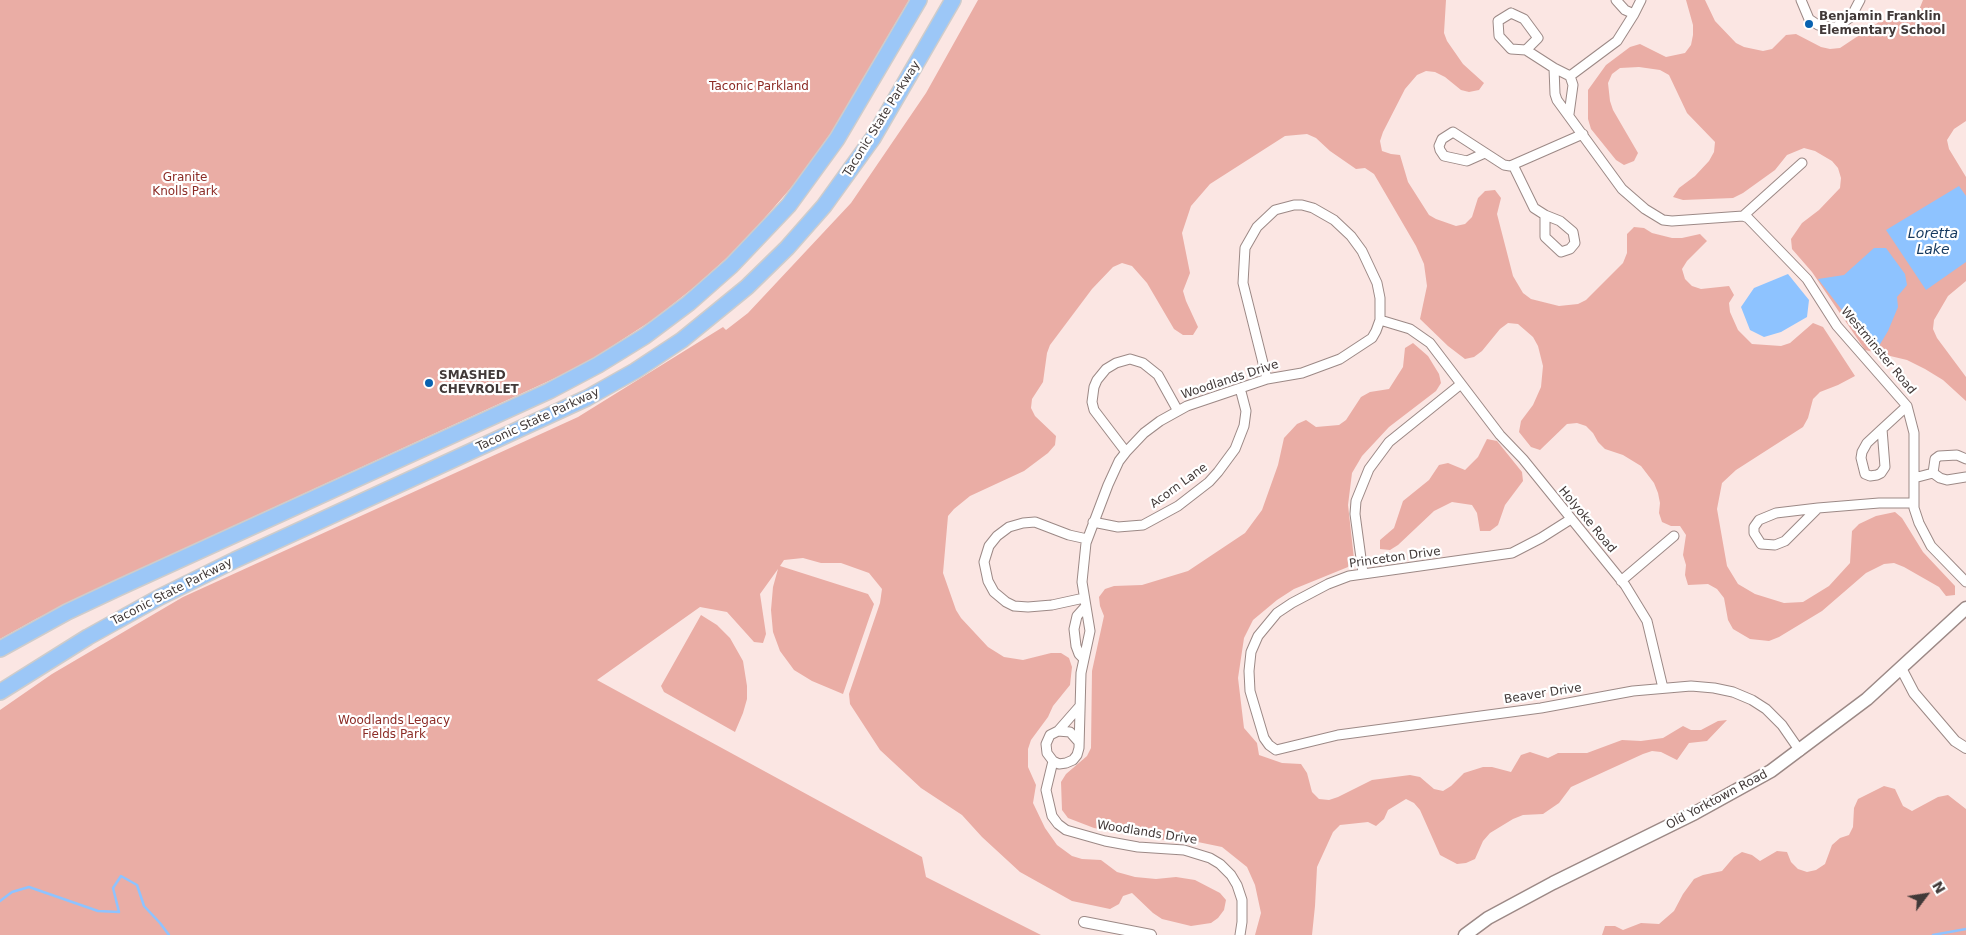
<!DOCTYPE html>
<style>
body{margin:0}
#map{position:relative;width:1966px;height:935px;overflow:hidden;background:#fbe6e3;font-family:"DejaVu Sans",sans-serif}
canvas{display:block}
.north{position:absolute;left:1901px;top:870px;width:50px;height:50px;-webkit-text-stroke:4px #fff;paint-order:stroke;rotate:59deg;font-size:14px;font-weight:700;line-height:20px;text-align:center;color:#413938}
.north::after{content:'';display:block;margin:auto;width:18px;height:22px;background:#413938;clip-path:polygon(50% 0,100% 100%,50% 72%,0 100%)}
</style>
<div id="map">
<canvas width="1966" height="935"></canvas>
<div class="north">N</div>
</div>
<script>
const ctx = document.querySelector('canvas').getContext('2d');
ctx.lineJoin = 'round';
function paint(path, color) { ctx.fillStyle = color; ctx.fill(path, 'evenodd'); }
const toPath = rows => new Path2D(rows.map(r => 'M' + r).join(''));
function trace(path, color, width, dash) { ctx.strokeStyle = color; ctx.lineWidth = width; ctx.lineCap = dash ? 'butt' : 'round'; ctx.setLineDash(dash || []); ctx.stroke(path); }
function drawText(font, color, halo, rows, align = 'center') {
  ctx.font = font + ' "DejaVu Sans",sans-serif'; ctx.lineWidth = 4.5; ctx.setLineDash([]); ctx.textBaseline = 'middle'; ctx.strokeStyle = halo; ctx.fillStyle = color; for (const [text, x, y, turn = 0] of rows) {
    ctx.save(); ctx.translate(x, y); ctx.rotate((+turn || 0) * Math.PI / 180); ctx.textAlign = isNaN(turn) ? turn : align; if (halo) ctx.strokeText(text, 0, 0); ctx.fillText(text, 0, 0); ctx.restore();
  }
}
const green = toPath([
 [0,0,909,0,833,130,796,182,742,244,697,285,654,319,594,358,564,374,116,580,36,619,0,639],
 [978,0,1446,0,1444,33,1447,41,1463,64,1484,83,1479,90,1469,92,1461,90,1445,77,1435,72,1426,71,1417,75,1405,89,1383,132,1380,141,1382,151,1391,154,1400,155,1408,182,1429,215,1436,219,1456,226,1465,224,1472,217,1478,198,1485,191,1495,190,1501,198,1497,214,1513,276,1523,293,1531,299,1559,306,1578,304,1586,300,1623,263,1627,253,1627,234,1634,227,1644,228,1652,233,1672,238,1682,238,1700,234,1707,241,1687,261,1682,269,1685,279,1692,286,1701,289,1729,286,1734,295,1729,303,1730,312,1738,330,1752,344,1781,346,1790,343,1813,323,1823,327,1855,376,1838,385,1820,392,1813,399,1808,418,1803,427,1736,470,1722,483,1717,509,1727,566,1738,584,1755,594,1784,603,1803,602,1829,586,1850,563,1852,531,1859,524,1876,516,1895,512,1902,518,1923,552,1955,586,1955,595,1946,596,1939,587,1904,567,1894,563,1884,564,1866,573,1822,611,1779,637,1769,641,1750,639,1733,629,1728,620,1724,598,1717,589,1708,584,1688,585,1685,575,1686,565,1683,555,1686,535,1680,526,1671,526,1662,522,1659,513,1660,503,1658,493,1654,483,1641,466,1623,455,1605,449,1598,442,1593,433,1586,426,1577,423,1567,424,1540,450,1531,447,1519,432,1521,421,1533,405,1541,387,1543,366,1538,346,1533,337,1518,324,1508,323,1500,329,1482,351,1474,357,1465,359,1448,346,1420,319,1427,286,1424,264,1416,246,1374,174,1365,168,1356,169,1330,151,1316,138,1307,134,1285,136,1210,184,1191,206,1182,233,1190,273,1183,291,1186,301,1198,327,1193,335,1183,335,1174,329,1147,283,1132,266,1122,263,1113,267,1092,289,1050,345,1047,353,1043,382,1032,399,1031,408,1035,416,1056,436,1055,445,1048,453,1024,471,970,496,954,509,948,516,943,573,956,610,961,618,988,647,1004,657,1023,660,1051,653,1061,653,1069,658,1072,667,1070,685,1053,706,1048,717,1031,740,1028,749,1028,767,1036,785,1033,803,1045,828,1057,845,1072,856,1082,859,1101,860,1117,872,1135,877,1156,879,1176,877,1195,880,1220,893,1226,900,1224,910,1218,918,1211,923,1191,926,1162,919,1153,913,1132,893,1123,896,1119,904,1110,909,1072,901,1020,872,982,837,962,815,921,788,880,750,850,704,849,694,880,603,882,589,869,573,841,563,821,563,803,558,784,560,780,566,868,594,874,604,843,694,812,681,794,670,780,651,773,632,771,610,773,587,778,569,760,594,766,634,763,643,754,642,727,612,700,607,597,680,922,857,926,877,1041,935,0,935,0,710,52,674,183,597,578,417,723,327,726,330,748,313,851,203,926,93],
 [1686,0,1705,0,1715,21,1736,43,1744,47,1763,51,1772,49,1786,35,1796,34,1821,47,1830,49,1840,48,1882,20,1891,21,1919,10,1923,0,1966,0,1966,121,1954,129,1947,140,1949,149,1966,177,1966,281,1948,296,1934,320,1933,329,1937,338,1966,377,1966,401,1943,380,1925,369,1907,360,1865,350,1812,272,1792,249,1791,239,1802,223,1819,210,1840,188,1841,178,1838,168,1832,161,1815,151,1804,148,1787,155,1775,170,1743,193,1733,198,1683,200,1673,197,1679,188,1695,176,1709,161,1714,152,1715,142,1687,113,1669,75,1660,70,1639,67,1620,68,1612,74,1608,83,1610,101,1613,110,1638,153,1634,161,1624,165,1616,160,1591,129,1588,119,1588,90,1606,65,1630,47,1640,44,1666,57,1685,53,1691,45,1693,35,1693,25],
 [1413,343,1428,356,1439,374,1441,383,1436,391,1389,427,1362,456,1352,473,1348,505,1354,559,1348,567,1294,589,1277,600,1253,620,1244,638,1238,678,1244,728,1257,743,1259,755,1282,763,1301,764,1307,773,1312,792,1319,799,1329,800,1338,797,1372,780,1410,775,1420,777,1434,789,1443,791,1451,786,1464,773,1483,767,1492,767,1511,772,1521,755,1530,752,1548,758,1558,753,1587,753,1622,740,1641,741,1663,738,1683,726,1691,730,1701,730,1718,721,1727,720,1707,741,1689,743,1677,760,1661,752,1652,751,1643,754,1571,787,1559,803,1543,814,1523,815,1513,819,1490,833,1483,841,1475,859,1466,863,1457,864,1440,855,1420,810,1414,803,1406,799,1388,810,1384,819,1376,826,1368,822,1340,825,1333,832,1317,867,1315,906,1312,935,1255,935,1261,913,1255,885,1247,867,1222,847,1193,841,1165,840,1094,828,1068,818,1062,810,1061,782,1066,774,1087,756,1091,748,1092,671,1104,616,1100,606,1099,597,1105,589,1114,586,1142,585,1188,571,1245,533,1262,510,1278,465,1284,438,1297,424,1306,420,1316,427,1339,425,1346,420,1361,397,1370,392,1389,389,1403,367,1405,348],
 [1487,439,1497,441,1522,472,1523,481,1505,505,1498,525,1490,531,1480,531,1477,513,1472,505,1452,502,1434,511,1398,545,1390,550,1380,549,1380,540,1394,528,1403,501,1429,480,1439,465,1448,463,1465,470,1478,457],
 [701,615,717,625,730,638,743,661,747,686,747,699,743,713,735,732,664,692,661,686],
 [1884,786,1895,789,1903,806,1912,811,1938,797,1948,795,1966,809,1966,935,1602,935,1605,926,1615,926,1623,930,1641,923,1659,924,1674,911,1683,894,1694,879,1703,875,1722,871,1734,857,1742,852,1752,855,1760,861,1777,851,1787,852,1791,862,1798,869,1807,872,1816,870,1825,864,1832,845,1840,838,1849,835,1853,827,1854,808,1858,799]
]);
const water = toPath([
 [1959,186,1966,196,1966,262,1926,290,1886,230],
 [1874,248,1886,248,1905,274,1907,285,1897,297,1898,307,1888,331,1879,346,1869,345,1818,279,1844,275],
 [1788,274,1809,300,1807,317,1781,332,1764,337,1750,330,1741,307,1754,288]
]);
const stream = toPath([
 [0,901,12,892,29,887,98,911,119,912,113,888,121,876,137,885,144,906,160,923,169,935],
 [1933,935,1966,929]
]);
const minor = toPath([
 [1616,0,1625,10,1634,14,1641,0],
 [1801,0,1809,19,1818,25,1830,27,1836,27,1851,17,1860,0],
 [1511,13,1524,19,1538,38,1526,50,1511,49,1499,36,1498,21,1511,13],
 [1526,50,1554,68,1570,76,1573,85,1569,114],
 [1554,68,1555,94,1557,100,1622,189,1645,209,1663,220,1672,221,1743,216,1748,218,1807,279,1837,326,1907,406,1914,433,1914,508,1919,523,1931,546,1966,582],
 [1570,76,1617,41,1634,14],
 [1485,153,1467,161,1444,156,1440,150,1439,146,1442,139,1453,132,1504,165,1510,166,1583,134],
 [1513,165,1534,208,1545,215,1545,237,1561,252,1570,249,1575,243,1573,232,1560,221,1545,215],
 [1743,216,1802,163],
 [1380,320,1410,329,1430,343,1500,435,1523,459,1625,585,1647,621,1663,688],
 [1882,429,1885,467,1881,473,1877,475,1870,476,1865,474,1861,458,1862,452,1867,443,1882,429],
 [1882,429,1907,406],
 [1126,452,1094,410,1092,402,1094,387,1097,380,1106,369,1116,363,1130,359,1143,363,1158,375,1178,411],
 [1966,459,1957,455,1939,456,1935,459,1933,473,1940,478,1947,480,1966,477],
 [1914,478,1933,473],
 [1818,508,1785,541,1775,545,1761,544,1754,533,1754,527,1759,520,1776,513,1818,508,1879,503,1914,503],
 [1571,519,1541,538,1512,553,1349,576,1328,584,1292,603,1277,613,1258,636,1251,652,1249,671,1250,691,1264,738,1269,745,1276,750,1338,735,1541,708,1633,691,1691,686,1714,688,1733,692,1752,700,1766,709,1782,725,1800,751],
 [1093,522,1118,527,1143,525,1178,506,1209,482,1218,472,1235,449,1244,426,1246,411,1240,388],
 [1363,573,1355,514,1356,501,1369,469,1389,442,1461,384],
 [1621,581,1674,536],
 [1084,598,1052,605,1028,607,1014,606,1006,602,994,592,988,581,984,562,989,546,997,536,1009,527,1023,523,1035,522,1069,535,1087,539],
 [1084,659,1079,654,1076,646,1074,629,1077,616,1086,606],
 [1079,707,1058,731,1050,735,1046,744,1047,753,1053,761,1059,764,1066,763,1073,760,1077,755,1079,748,1081,673,1090,631,1082,582,1086,543,1108,485,1119,461,1126,452,1144,433,1160,421,1187,406,1267,379,1302,373,1340,359,1372,338,1376,331,1380,320,1380,298,1377,283,1362,251,1351,236,1334,220,1313,208,1302,205,1294,205,1275,210,1257,227,1245,248,1243,283,1267,379],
 [1058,731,1070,732,1078,741],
 [1053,761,1046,790,1052,816,1058,824,1066,830,1105,841,1138,847,1184,850,1210,858,1220,864,1231,875,1237,885,1242,900,1242,922,1240,935]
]);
const tertiary = toPath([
 [1901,668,1914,693,1955,741,1966,748],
 [1084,922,1151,935]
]);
const secondary = toPath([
 [1465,935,1488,918,1553,883,1695,813,1771,771,1867,699,1966,608]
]);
const motorway = toPath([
 [0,649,67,612,118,588,549,391,598,365,645,336,689,303,731,266,789,205,837,139,919,0],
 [0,692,88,637,160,597,235,560,587,398,635,371,682,340,747,287,787,248,824,206,873,138,953,0]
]);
const markers = [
 [1809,24,5,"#0862b0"],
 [429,383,5,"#0862b0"]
];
const poiNames = [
 ["Benjamin Franklin",1819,17],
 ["Elementary School",1819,31],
 ["SMASHED",439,376],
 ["CHEVROLET",439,390]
];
const parkNames = [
 ["Taconic Parkland",759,87],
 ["Granite",185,178],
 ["Knolls Park",185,192],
 ["Woodlands Legacy",394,721],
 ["Fields Park",394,735]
];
const streetNames = [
 ["Taconic State Parkway",882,119,-58],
 ["Westminster Road",1878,351,50],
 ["Woodlands Drive",1230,380,-18],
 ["Taconic State Parkway",538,420,-25],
 ["Acorn Lane",1179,486,-36],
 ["Holyoke Road",1587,520,50],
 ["Princeton Drive",1395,558,-8],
 ["Taconic State Parkway",172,592,-27],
 ["Beaver Drive",1543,694,-9],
 ["Old Yorktown Road",1717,800,-28],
 ["Woodlands Drive",1147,833,9]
];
const waterNames = [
 ["Loretta",1933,234],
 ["Lake",1933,250]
];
paint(green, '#eaada5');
paint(water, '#8ec3ff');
trace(stream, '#8ec3ff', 2.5);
trace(minor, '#9c8986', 11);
trace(tertiary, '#9c8986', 12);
trace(secondary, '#9c8986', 15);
trace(motorway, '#cecccb', 18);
trace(minor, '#fff', 9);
trace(tertiary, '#fff', 10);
trace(secondary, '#fff', 12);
trace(motorway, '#9cc7f7', 15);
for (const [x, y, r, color] of markers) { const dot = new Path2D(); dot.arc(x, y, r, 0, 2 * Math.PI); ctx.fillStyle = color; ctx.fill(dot); trace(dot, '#fff', 2); }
drawText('bold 12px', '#413938', '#fff', poiNames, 'left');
drawText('12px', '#8c2c26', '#fff', parkNames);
drawText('12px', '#413938', '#fff', streetNames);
drawText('italic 14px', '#15395f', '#fff', waterNames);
</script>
